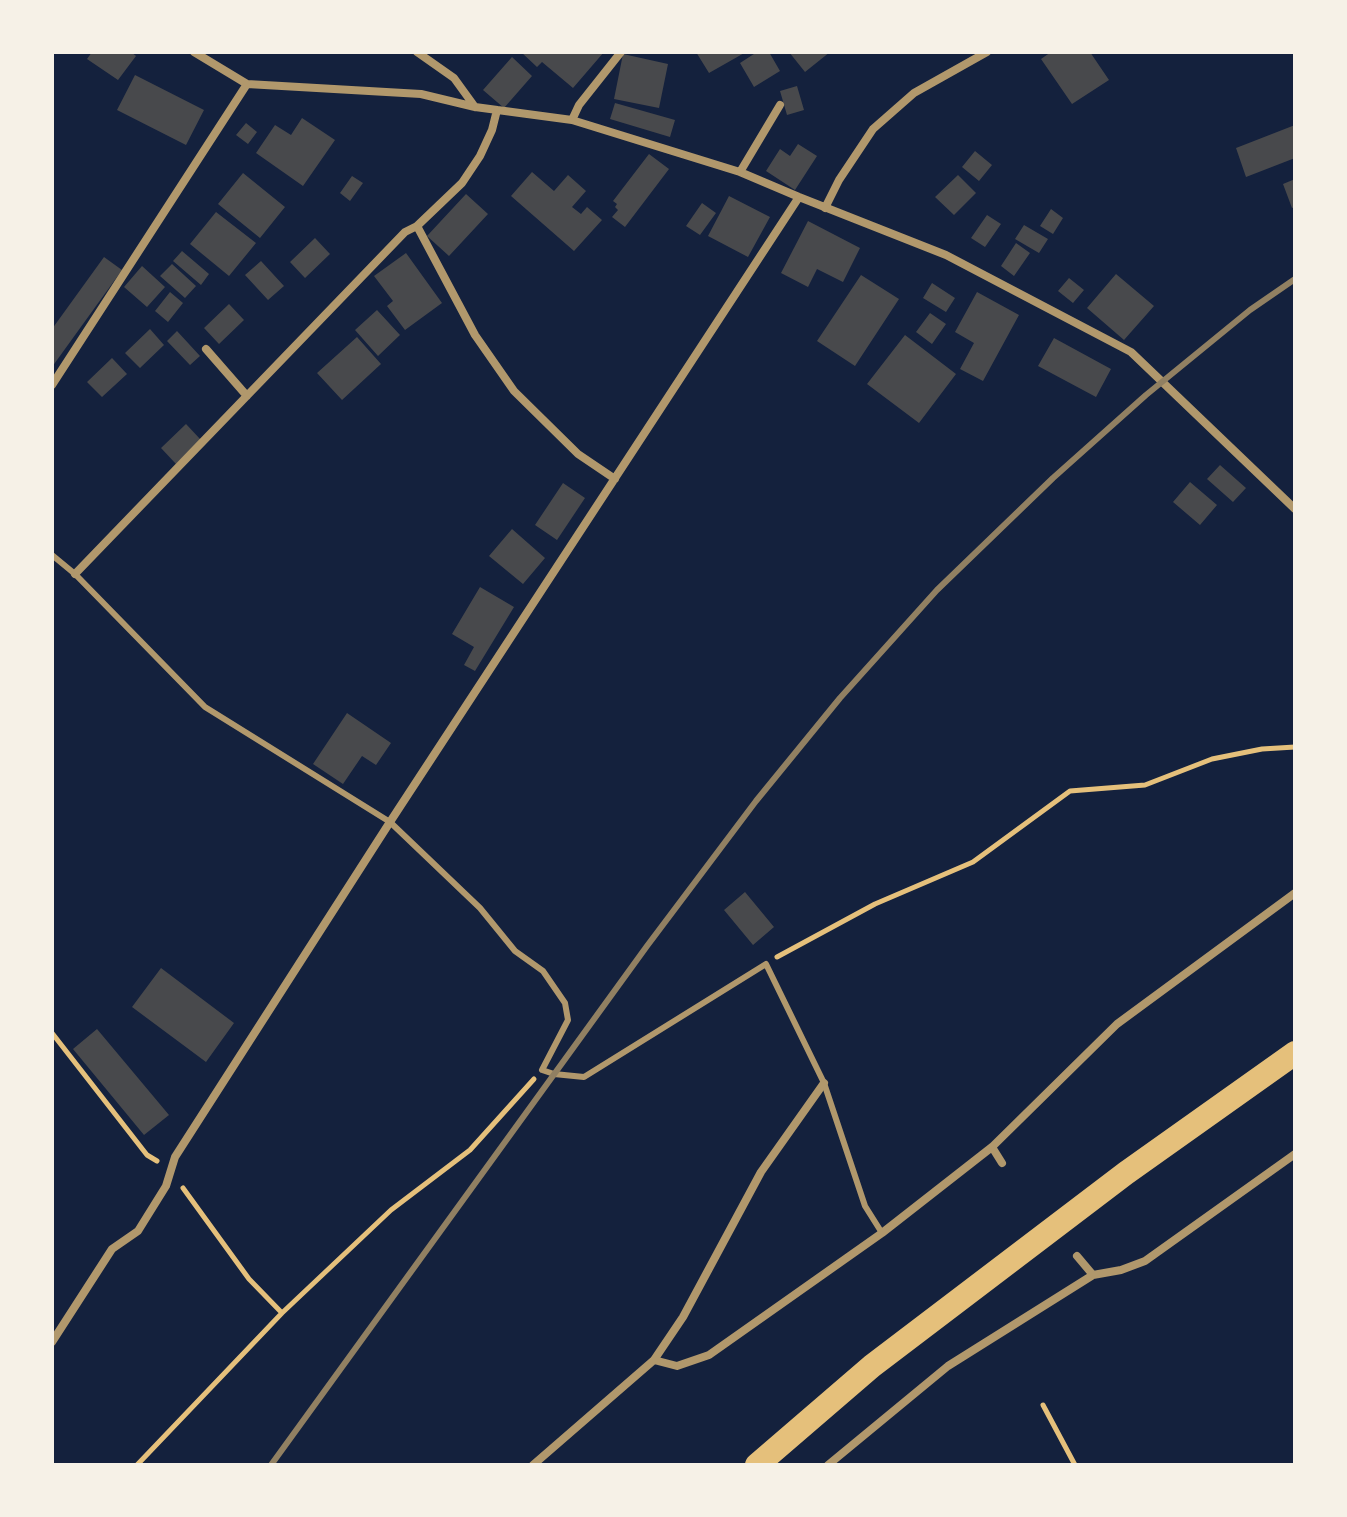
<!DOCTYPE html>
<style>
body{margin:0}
#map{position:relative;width:1347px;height:1517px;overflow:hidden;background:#14213d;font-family:"DM Sans",sans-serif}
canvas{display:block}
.frame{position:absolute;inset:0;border:54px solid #f6f1e7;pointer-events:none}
</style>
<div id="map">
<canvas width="1347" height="1517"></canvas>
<div class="frame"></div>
</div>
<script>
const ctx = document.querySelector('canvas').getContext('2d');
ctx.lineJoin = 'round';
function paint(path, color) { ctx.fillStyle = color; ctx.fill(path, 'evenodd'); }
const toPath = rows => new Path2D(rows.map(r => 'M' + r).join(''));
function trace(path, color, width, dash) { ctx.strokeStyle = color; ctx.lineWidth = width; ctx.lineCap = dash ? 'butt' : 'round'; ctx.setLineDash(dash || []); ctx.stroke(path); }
const building = toPath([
 [92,52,131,52,136,56,118,80,87,59],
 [521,52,604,52,573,88,542,62,537,67],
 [696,52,746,52,709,73],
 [757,52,769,52,780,71,754,87,740,63],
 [789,52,830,52,805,72],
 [1051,52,1090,52,1109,80,1072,104,1041,59],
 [623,54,668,64,659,108,614,99],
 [512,57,532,76,504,108,483,90],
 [135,75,204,110,186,145,117,110],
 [797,86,804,110,787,115,780,91],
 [615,103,675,120,670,137,610,119],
 [302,118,335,140,303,186,256,153,275,125,291,135],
 [246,123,257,132,248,144,236,135],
 [1295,125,1295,158,1246,177,1236,148],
 [798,144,817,156,795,190,766,171,780,149,790,156],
 [975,151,992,165,979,181,962,167],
 [649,154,669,169,625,227,612,217,618,210,615,207,617,204,613,201],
 [532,172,554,191,568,175,586,191,572,207,581,214,587,207,602,220,574,251,511,196],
 [243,173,285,207,260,238,218,204],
 [958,175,976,193,954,215,935,197],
 [352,176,363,183,350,201,340,193],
 [1295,179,1295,207,1292,208,1283,184],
 [466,194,488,214,449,256,427,236],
 [729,196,770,217,748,257,708,236],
 [702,203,716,213,700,235,686,226],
 [1051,209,1063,218,1053,234,1040,226],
 [216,212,256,243,229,276,190,244],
 [987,215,1001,224,985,247,971,238],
 [808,221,860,248,843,282,817,269,808,287,781,273],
 [1024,225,1048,239,1039,253,1015,239],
 [315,238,330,254,305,278,290,262],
 [1016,243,1030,253,1014,276,1001,266],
 [182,251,209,274,201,285,173,261],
 [406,253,442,303,405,330,387,306,393,301,374,276],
 [104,257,122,270,52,367,52,329],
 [261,261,284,286,268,300,245,275],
 [172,264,196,286,185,298,160,276],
 [142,266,165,287,147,307,124,287],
 [1116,274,1154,306,1124,340,1087,308],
 [861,275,899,299,855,366,817,341],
 [1069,278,1084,290,1073,303,1058,291],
 [932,283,955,298,946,312,923,298],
 [170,292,183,303,168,322,155,311],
 [977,292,1019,315,983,381,960,369,974,343,955,332],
 [229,304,244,320,219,344,204,328],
 [377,310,400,335,378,356,355,330],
 [930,313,946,324,932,344,916,332],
 [150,329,164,345,140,368,125,353],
 [177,331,200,356,190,365,167,341],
 [905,335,956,374,919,423,867,384],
 [357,337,381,364,342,400,317,373],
 [1054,338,1111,369,1096,397,1038,366],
 [112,358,127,374,102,397,87,382],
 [186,424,201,440,176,464,161,448],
 [1220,465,1246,488,1233,502,1207,479],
 [1190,482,1217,505,1200,525,1173,502],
 [563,483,585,498,557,540,535,525],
 [512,529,545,558,523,584,489,556],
 [480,587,514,607,475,671,464,665,474,647,452,634],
 [347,713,391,743,376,765,362,756,343,784,313,764],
 [745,892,774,927,753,945,724,910],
 [161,968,234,1023,206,1062,132,1007],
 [97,1029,169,1115,144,1135,73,1049]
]);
const path = toPath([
 [777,957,875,904,973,862,1070,791,1145,785,1212,759,1262,749,1295,747],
 [52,1033,147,1155,157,1161],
 [183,1188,249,1279,282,1313],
 [1043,1405,1075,1465],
 [137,1465,282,1313,391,1210,470,1150,534,1079]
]);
const service = toPath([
 [52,555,75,574,205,707,390,822,480,908,515,951,543,971,565,1003,568,1020,542,1070,554,1074,584,1077,766,964,824,1083,865,1206,882,1233]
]);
const minor = toPath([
 [194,52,247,84,421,94,475,107,572,120,740,172,799,197,946,255,1131,352,1295,509],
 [417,52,454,78,475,107],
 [572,120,579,105,621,52],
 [740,172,780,105],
 [825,208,839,180,873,129,914,93,987,52],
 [417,226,475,335,514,391,578,454,615,479],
 [206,349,247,396],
 [52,385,247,84],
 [75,574,405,232,417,226,462,183,480,156,492,130,497,110],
 [992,1147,1002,1163],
 [1077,1256,1093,1275],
 [52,1342,112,1249,138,1231,166,1186,175,1157,390,822,799,197],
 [654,1360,683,1317,761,1172,824,1083],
 [533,1465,654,1360,677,1366,709,1355,882,1233,992,1147,1117,1024,1295,893],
 [828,1465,948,1366,1093,1275,1121,1270,1145,1261,1295,1154]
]);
const motorway = toPath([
 [757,1465,872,1366,1126,1173,1295,1053]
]);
const rail = toPath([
 [271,1465,647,946,756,801,840,698,937,590,1053,478,1146,395,1250,310,1295,279]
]);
paint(building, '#48494c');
trace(path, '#e5c07b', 5);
trace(service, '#b1986c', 6);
trace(minor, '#b1986c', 8);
trace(motorway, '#e5c07b', 24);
trace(rail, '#918062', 6);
</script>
